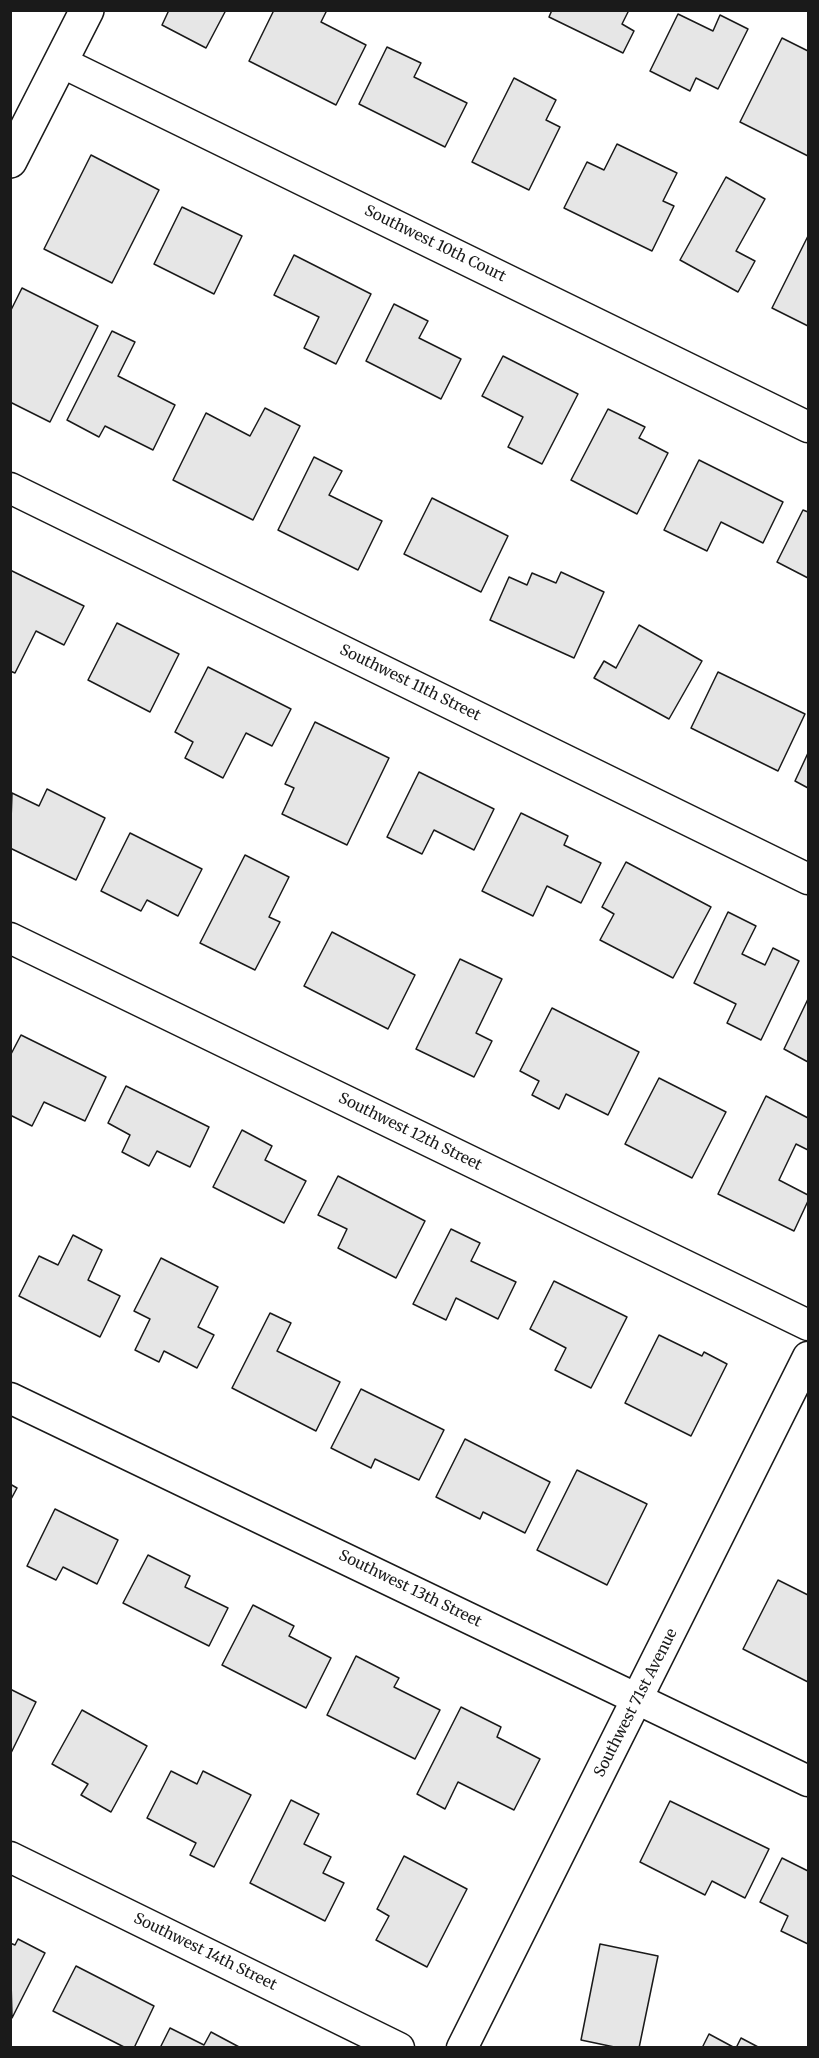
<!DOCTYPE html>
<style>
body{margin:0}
#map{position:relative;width:819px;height:2058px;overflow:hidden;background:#fff;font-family:Merriweather,serif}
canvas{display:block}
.frame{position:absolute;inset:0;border:12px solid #1a1a1a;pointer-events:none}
</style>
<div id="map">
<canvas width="819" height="2058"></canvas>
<div class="frame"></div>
</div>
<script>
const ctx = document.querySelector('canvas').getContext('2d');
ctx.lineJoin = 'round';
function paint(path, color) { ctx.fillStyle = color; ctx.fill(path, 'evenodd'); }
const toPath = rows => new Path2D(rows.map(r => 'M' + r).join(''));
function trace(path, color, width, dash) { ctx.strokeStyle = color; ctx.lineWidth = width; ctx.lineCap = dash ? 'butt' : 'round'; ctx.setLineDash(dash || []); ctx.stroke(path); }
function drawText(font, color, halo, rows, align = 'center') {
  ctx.font = font + ' Merriweather,serif'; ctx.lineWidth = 4.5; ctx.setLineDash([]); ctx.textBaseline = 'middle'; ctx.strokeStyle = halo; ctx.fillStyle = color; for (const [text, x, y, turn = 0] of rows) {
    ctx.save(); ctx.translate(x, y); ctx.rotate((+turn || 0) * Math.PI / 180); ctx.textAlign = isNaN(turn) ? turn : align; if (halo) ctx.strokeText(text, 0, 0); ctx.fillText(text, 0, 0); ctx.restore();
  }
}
const building = toPath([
 [169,10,226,10,206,48,162,25,169,10],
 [274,10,327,10,321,22,366,45,336,105,249,61,274,10],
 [552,10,629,10,622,24,634,31,623,53,549,17,552,10],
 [678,14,713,31,720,15,748,29,718,89,696,78,690,91,650,71,678,14],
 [782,38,808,51,808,156,740,122,782,38],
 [387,47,421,63,414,77,467,103,445,147,359,104,387,47],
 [514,78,556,100,546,120,560,127,529,190,472,162,514,78],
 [617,144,677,173,663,201,674,206,652,251,564,208,587,162,604,170,617,144],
 [91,155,159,190,112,283,44,249,91,155],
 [726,177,765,199,736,251,755,261,738,292,680,260,726,177],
 [182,207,242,236,214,294,154,264,182,207],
 [808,236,808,326,772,308,808,236],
 [294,255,371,294,336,364,304,348,319,317,274,295,294,255],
 [22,288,98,326,50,422,10,402,10,312,22,288],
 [394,304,428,321,419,338,461,359,441,399,366,361,394,304],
 [112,331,135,342,118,376,175,405,153,450,105,426,99,437,67,420,112,331],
 [503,356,578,394,542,464,508,447,523,417,482,396,503,356],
 [265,408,300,426,253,520,173,480,206,413,250,436,265,408],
 [608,409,645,427,639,438,668,453,637,514,571,480,608,409],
 [314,457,342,471,329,495,382,521,358,570,278,530,314,457],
 [699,460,783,502,763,543,721,522,707,551,664,530,699,460],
 [432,498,508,536,481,592,404,554,432,498],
 [803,510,808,512,808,578,777,562,803,510],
 [10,570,84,606,64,645,36,631,15,673,10,671,10,570],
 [561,572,604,592,574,658,490,620,509,577,527,585,532,573,556,583,561,572],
 [117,623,179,654,150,712,88,680,117,623],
 [639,625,702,661,669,719,594,678,604,661,616,668,639,625],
 [208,667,291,709,272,746,246,733,223,778,185,758,193,742,175,732,208,667],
 [718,672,805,714,778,771,691,728,718,672],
 [315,722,389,758,347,845,282,814,294,788,285,784,315,722],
 [808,753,808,788,795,781,808,753],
 [419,772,494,809,474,850,434,830,422,854,387,837,419,772],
 [47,789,105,818,76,880,10,848,12,793,39,806,47,789],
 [521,813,568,836,564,845,601,863,581,903,547,886,533,916,482,891,521,813],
 [130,833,202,869,178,916,147,900,141,911,101,891,130,833],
 [245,855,289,877,269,917,280,922,255,970,200,943,245,855],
 [626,862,711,907,673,978,600,940,614,914,602,907,626,862],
 [728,912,756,926,742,954,765,965,773,948,799,961,761,1040,727,1023,736,1004,694,983,728,912],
 [332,932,415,975,388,1029,304,986,332,932],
 [460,959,502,979,476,1033,492,1041,474,1077,416,1049,460,959],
 [808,999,808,1062,784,1049,808,999],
 [552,1008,639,1052,608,1115,566,1094,559,1109,532,1095,539,1081,520,1071,552,1008],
 [21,1035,106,1077,85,1121,44,1102,32,1126,10,1115,10,1056,21,1035],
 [659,1078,726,1112,692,1178,625,1144,659,1078],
 [126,1086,209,1127,190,1167,157,1151,149,1166,122,1152,130,1135,108,1123,126,1086],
 [766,1096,808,1118,808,1150,796,1144,779,1180,808,1195,808,1201,794,1231,718,1194,766,1096],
 [242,1130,272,1146,265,1160,306,1181,284,1223,213,1187,242,1130],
 [338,1176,425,1221,396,1278,338,1248,347,1229,318,1215,338,1176],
 [451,1229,480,1243,471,1261,516,1282,498,1319,456,1298,446,1320,413,1304,451,1229],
 [73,1235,102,1250,88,1280,120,1296,100,1337,19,1296,39,1256,58,1265,73,1235],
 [161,1258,218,1287,198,1327,214,1335,197,1368,164,1351,159,1362,135,1350,150,1319,134,1311,161,1258],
 [554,1281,627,1317,591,1388,555,1370,566,1348,530,1329,554,1281],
 [270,1313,291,1323,277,1351,340,1382,316,1431,232,1388,270,1313],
 [659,1335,702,1356,704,1352,727,1364,691,1436,625,1403,659,1335],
 [361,1389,444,1430,419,1480,375,1459,371,1468,331,1448,361,1389],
 [465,1439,550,1482,525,1533,483,1512,480,1519,436,1497,465,1439],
 [577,1470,647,1504,607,1585,537,1550,577,1470],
 [10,1484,17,1488,10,1501,10,1484],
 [55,1509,118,1540,97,1584,63,1567,56,1580,27,1566,55,1509],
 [148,1555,190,1576,185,1587,228,1608,209,1646,123,1603,148,1555],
 [778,1580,808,1595,808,1682,743,1649,778,1580],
 [253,1605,294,1626,289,1636,331,1658,306,1708,222,1665,253,1605],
 [356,1656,399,1678,394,1687,440,1710,415,1759,327,1715,356,1656],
 [10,1689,36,1702,10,1755,10,1689],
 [461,1707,501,1727,497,1737,540,1759,514,1810,458,1782,445,1809,417,1794,461,1707],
 [82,1710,147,1746,111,1812,81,1795,88,1784,52,1764,82,1710],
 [171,1771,197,1784,203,1771,251,1795,214,1867,190,1855,196,1843,147,1818,171,1771],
 [291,1800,319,1814,304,1844,331,1857,323,1873,344,1883,325,1921,250,1883,291,1800],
 [670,1801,769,1849,745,1898,712,1881,705,1895,640,1862,670,1801],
 [404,1856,467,1889,427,1967,376,1940,389,1916,377,1909,404,1856],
 [782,1858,808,1871,808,1944,781,1931,788,1916,760,1902,782,1858],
 [18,1939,45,1953,12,2018,10,1943,15,1945,18,1939],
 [600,1944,658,1956,639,2048,619,2048,581,2040,600,1944],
 [76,1966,154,2006,134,2048,126,2048,53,2011,76,1966],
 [170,2028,204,2045,211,2032,241,2048,160,2048,170,2028],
 [709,2034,735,2048,702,2048,709,2034],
 [741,2038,760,2048,736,2048,741,2038]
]);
const street = toPath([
 [61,62,808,427],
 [10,488,808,879],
 [10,938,808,1325],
 [10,1398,808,1781],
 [10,1857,399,2048],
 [462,2048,808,1357]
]);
const secondary = toPath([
 [10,161,87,10]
]);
const streetNames = [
 ["Southwest 10th Court",435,244,26],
 ["Southwest 11th Street",410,683,26],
 ["Southwest 12th Street",410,1132,26],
 ["Southwest 13th Street",410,1589,26],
 ["Southwest 71st Avenue",636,1703,-63],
 ["Southwest 14th Street",205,1952,26]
];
paint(building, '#e6e6e6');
trace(building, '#1a1a1a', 1.5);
trace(street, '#1a1a1a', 33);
trace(secondary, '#1a1a1a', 36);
trace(street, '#fff', 30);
trace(secondary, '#fff', 33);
drawText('15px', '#1a1a1a', '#fff', streetNames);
</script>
